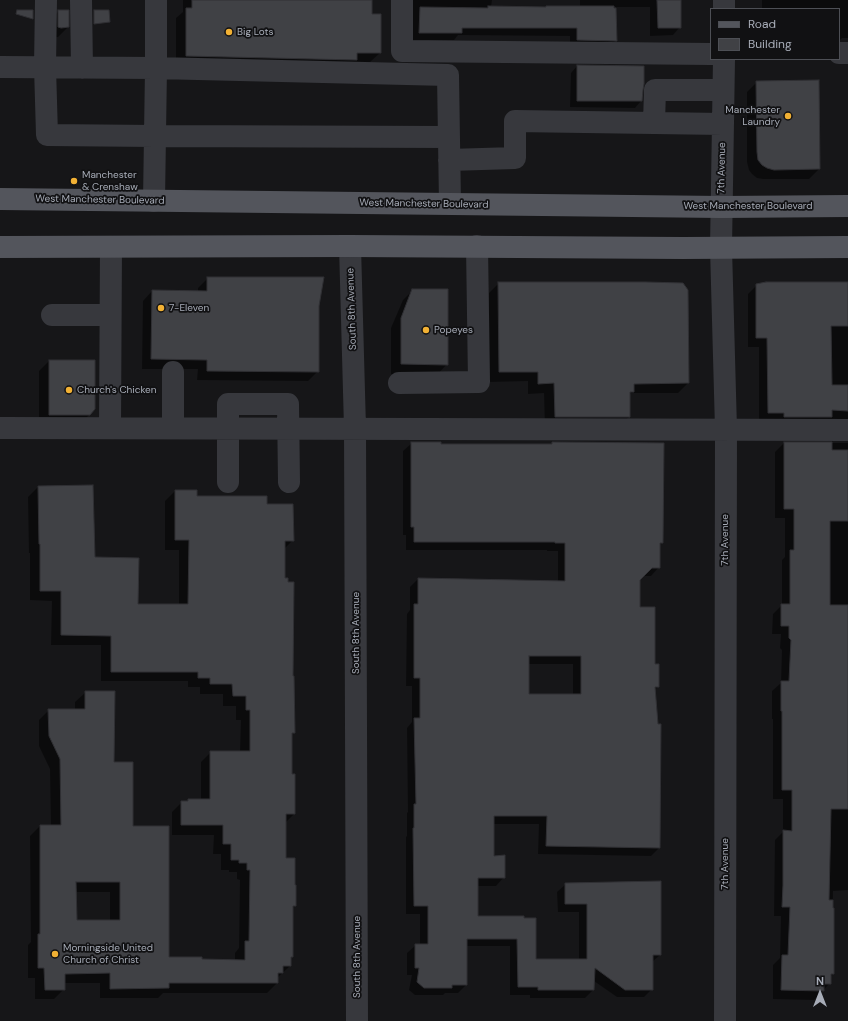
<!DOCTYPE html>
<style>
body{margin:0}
#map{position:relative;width:848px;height:1021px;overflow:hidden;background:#161618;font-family:"DM Sans",sans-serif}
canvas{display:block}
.legend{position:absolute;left:710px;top:8px;width:130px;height:52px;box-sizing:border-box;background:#111113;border:1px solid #4d4f55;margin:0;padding:5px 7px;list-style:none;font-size:12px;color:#a8adb8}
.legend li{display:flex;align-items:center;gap:8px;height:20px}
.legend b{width:20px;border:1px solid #4d4f55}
.north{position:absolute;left:800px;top:973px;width:40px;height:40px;-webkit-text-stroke:3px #111113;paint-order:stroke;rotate:0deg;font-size:11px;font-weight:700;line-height:16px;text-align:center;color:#a8adb8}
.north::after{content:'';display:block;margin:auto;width:14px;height:18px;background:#a8adb8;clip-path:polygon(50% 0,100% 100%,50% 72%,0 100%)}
</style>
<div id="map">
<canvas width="848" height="1021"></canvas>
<ul class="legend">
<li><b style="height:5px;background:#53555c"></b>Road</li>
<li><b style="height:11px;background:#404145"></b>Building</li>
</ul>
<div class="north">N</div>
</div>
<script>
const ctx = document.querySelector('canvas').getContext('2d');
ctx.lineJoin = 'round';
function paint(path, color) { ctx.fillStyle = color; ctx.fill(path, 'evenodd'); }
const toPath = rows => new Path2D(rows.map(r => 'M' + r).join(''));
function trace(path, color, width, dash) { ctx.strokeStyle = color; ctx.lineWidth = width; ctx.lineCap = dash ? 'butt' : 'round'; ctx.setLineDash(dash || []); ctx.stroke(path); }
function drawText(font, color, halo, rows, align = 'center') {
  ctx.font = font + ' "DM Sans",sans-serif'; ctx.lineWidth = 3.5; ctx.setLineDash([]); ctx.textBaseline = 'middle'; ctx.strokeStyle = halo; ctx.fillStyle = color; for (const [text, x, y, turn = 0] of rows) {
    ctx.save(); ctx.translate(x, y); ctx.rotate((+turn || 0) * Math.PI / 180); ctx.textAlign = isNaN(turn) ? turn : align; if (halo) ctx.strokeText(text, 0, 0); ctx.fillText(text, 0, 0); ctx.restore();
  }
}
const shadow = toPath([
 [183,0,371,0,371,15,380,53,370,62,176,66,176,18,183,12],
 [413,0,492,0,491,7,580,7,580,0,680,0,680,27,673,35,650,36,650,7,615,7,616,40,608,48,570,47,570,36,458,35,454,40,412,40],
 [762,0,848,0,848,38,842,38,839,41,839,9,762,9],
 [59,11,68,27,58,37,51,38,49,21],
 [577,66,642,89,641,101,635,108,570,107,571,73],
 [757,82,819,169,809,179,763,179,757,178,752,174,749,170,747,162,747,92],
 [208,278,318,306,318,371,308,381,197,380,198,369,142,369,143,301,152,291,198,292,198,288],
 [499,283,688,383,678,393,631,393,629,396,629,417,618,427,545,427,544,393,528,394,528,381,489,382,489,293],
 [848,283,848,431,759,422,759,347,748,347,748,294,757,285],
 [413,290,447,364,438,374,391,374,391,328,403,300],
 [49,361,89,415,79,425,39,425,39,371],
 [412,443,440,445,550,445,553,443,662,542,659,546,659,567,651,576,643,576,639,580,639,608,654,665,658,686,655,690,659,848,651,856,538,854,539,824,493,824,493,857,504,877,496,886,477,886,477,917,523,917,535,960,579,960,579,912,558,912,557,892,566,884,660,955,652,962,652,989,644,997,617,997,594,981,593,990,585,998,530,998,530,995,510,995,510,946,466,946,466,985,458,993,445,993,443,995,415,995,409,990,412,975,407,975,407,953,416,945,420,945,420,914,406,914,406,837,407,836,407,813,408,812,407,728,412,722,412,686,406,686,407,614,410,610,410,587,418,579,558,582,558,551,547,551,547,550,406,550,406,535,403,535,403,451],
 [528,664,573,664,573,695,528,695],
 [784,443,848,443,848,890,833,891,832,955,833,974,830,977,830,983,814,1000,773,999,773,965,780,958,781,916,774,916,775,840,783,832,783,799,773,799,773,719,772,719,772,691,781,683,782,650,780,648,781,634,772,634,773,614,782,605,782,560,785,557,785,518,775,518,775,452],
 [38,487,94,558,137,605,179,605,179,550,165,550,165,501,175,491,196,491,196,497,266,505,293,540,284,549,284,579,292,677,294,732,291,735,291,775,294,814,285,823,285,859,295,906,292,908,292,957,290,959,290,966,277,978,277,983,267,993,163,993,158,998,100,998,100,983,64,983,64,989,54,999,35,999,35,978,28,978,28,945,31,942,30,836,40,826,51,826,50,769,39,746,39,720,49,710,75,710,75,702,86,692,113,763,132,827,168,958,201,960,235,961,235,953,239,948,240,880,237,879,237,872,229,872,229,870,221,870,221,854,213,854,214,835,172,835,172,812,182,802,201,800,201,762,211,752,240,752,241,720,236,720,236,706,223,706,223,694,200,694,200,687,188,687,188,681,101,681,101,645,51,645,52,601,30,600,30,553,29,553,28,497],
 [75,892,110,892,110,921,76,921]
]);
const building = toPath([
 [192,0,372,0,372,14,381,14,381,53,357,53,357,60,186,56,186,8,192,8,192,0],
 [657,0,681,0,681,28,658,28,657,0],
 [488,6,546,7,546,6,614,6,614,8,616,8,617,41,577,40,577,28,462,28,462,33,419,33,420,7,488,8,488,6],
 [17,10,33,10,33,19,16,14,17,10],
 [58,10,69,10,69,27,61,28,58,27,58,10],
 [94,10,109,10,110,22,94,24,94,10],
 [577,65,644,66,644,84,643,90,642,101,577,101,577,65],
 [819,80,820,169,774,170,767,168,762,165,758,160,757,152,756,81,819,80],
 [207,277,324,277,319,306,319,372,207,371,207,360,151,359,152,290,207,291,207,277],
 [498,282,646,282,683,283,688,290,689,383,634,384,634,392,630,392,630,417,555,417,554,383,538,384,538,372,499,372,498,282],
 [766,282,848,282,848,326,831,326,832,385,848,385,848,411,832,410,832,417,784,417,784,413,768,413,767,338,756,338,756,284,766,282],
 [412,289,448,289,448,365,401,364,401,318,412,289],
 [49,360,95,360,95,409,90,415,49,415,49,360],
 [411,442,441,442,441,444,552,444,552,442,664,443,663,543,660,543,660,568,652,568,640,580,640,607,655,607,655,664,659,664,659,687,655,687,658,724,661,724,660,848,546,846,547,816,494,816,494,856,505,855,505,878,478,878,478,916,524,916,524,918,536,918,536,959,587,959,587,904,565,904,565,883,661,881,661,955,653,955,653,990,625,990,595,968,594,990,538,990,538,987,518,987,517,939,467,939,467,985,452,985,452,988,424,988,417,982,419,968,415,968,415,944,428,944,428,906,414,906,413,828,414,828,414,804,416,804,414,718,420,718,420,678,414,678,414,604,418,604,418,578,565,581,565,543,555,543,555,542,414,542,414,527,411,527,411,442],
 [529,656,581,656,581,694,529,694,529,656],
 [784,442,832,442,832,450,848,450,848,521,830,521,830,605,848,605,848,809,831,809,829,900,833,900,833,908,834,908,834,974,831,974,831,984,824,984,824,991,781,990,782,955,788,955,790,907,782,907,783,885,783,830,792,831,792,790,782,790,782,711,781,711,781,681,789,681,791,640,789,638,789,626,781,626,781,604,790,604,790,550,794,550,794,509,784,509,784,442],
 [93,485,95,557,139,558,138,604,188,604,189,540,175,540,175,490,197,490,197,496,267,496,267,504,293,504,294,541,285,541,285,578,288,578,288,582,294,582,293,676,294,676,295,733,292,733,292,774,295,774,295,814,286,814,286,858,295,858,295,885,296,885,296,906,293,906,293,957,291,957,291,966,283,966,283,973,278,973,278,983,169,983,169,988,110,989,110,973,65,974,65,990,45,990,44,968,38,968,38,934,40,934,40,825,61,825,60,759,49,736,48,709,85,709,85,691,115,691,114,762,133,762,133,826,169,826,169,957,202,957,202,959,245,960,245,941,249,941,250,870,247,870,247,863,239,863,239,860,231,860,231,844,223,844,223,825,181,825,181,801,188,801,188,799,210,799,210,751,250,751,250,710,246,710,246,696,233,696,232,684,210,684,210,678,198,678,198,672,111,672,111,636,61,635,61,591,40,591,40,544,39,544,38,486,93,485],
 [76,882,120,882,120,920,77,920,76,882]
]);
const minor = toPath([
 [46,0,45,67,47,135,155,136,449,137],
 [81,0,82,68],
 [156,0,156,68,448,75,450,204],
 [402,0,402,51,711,54],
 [724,9,724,0],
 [839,53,848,53],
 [724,59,721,248,726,429,725,1021],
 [0,67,156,68,154,201],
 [654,123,655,90,723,90],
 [449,160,515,158,515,121,723,124],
 [350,246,355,428,357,1021],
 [52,315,110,315],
 [399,383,479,382,477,246],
 [0,428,848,430],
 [110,428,111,247],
 [173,428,173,372],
 [228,482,228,404,288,404,289,482]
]);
const major = toPath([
 [0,199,722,207,848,206],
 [0,247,350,246,683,248,848,247]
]);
const markers = [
 [229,32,4,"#f2b134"],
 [788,116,4,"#f2b134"],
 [74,181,4,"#f2b134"],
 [161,308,4,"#f2b134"],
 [426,330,4,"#f2b134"],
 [69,390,4,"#f2b134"],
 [55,954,4,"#f2b134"]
];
const poiNames = [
 ["Big Lots",237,32],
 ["Manchester",780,110,"right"],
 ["Laundry",780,122,"right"],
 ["Manchester",82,175],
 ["& Crenshaw",82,187],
 ["7-Eleven",169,308],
 ["Popeyes",434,330],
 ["Church's Chicken",77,390],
 ["Morningside United",63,948],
 ["Church of Christ",63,960]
];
const streetNames = [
 ["7th Avenue",722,168,-89],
 ["West Manchester Boulevard",100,200,1],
 ["West Manchester Boulevard",424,204,1],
 ["West Manchester Boulevard",748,206],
 ["South 8th Avenue",352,309,-92],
 ["7th Avenue",725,540,-90],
 ["South 8th Avenue",356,633,-90],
 ["7th Avenue",725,864,-90],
 ["South 8th Avenue",357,957,-90]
];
paint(shadow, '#0007');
paint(building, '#404145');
trace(building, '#303034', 1);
trace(minor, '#37383d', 22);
trace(major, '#53555c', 22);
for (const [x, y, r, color] of markers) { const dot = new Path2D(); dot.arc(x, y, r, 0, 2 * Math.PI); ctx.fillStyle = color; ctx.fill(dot); trace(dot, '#111113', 1.5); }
drawText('10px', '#a8adb8', '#111113', poiNames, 'left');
drawText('10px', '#a8adb8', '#111113', streetNames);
</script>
